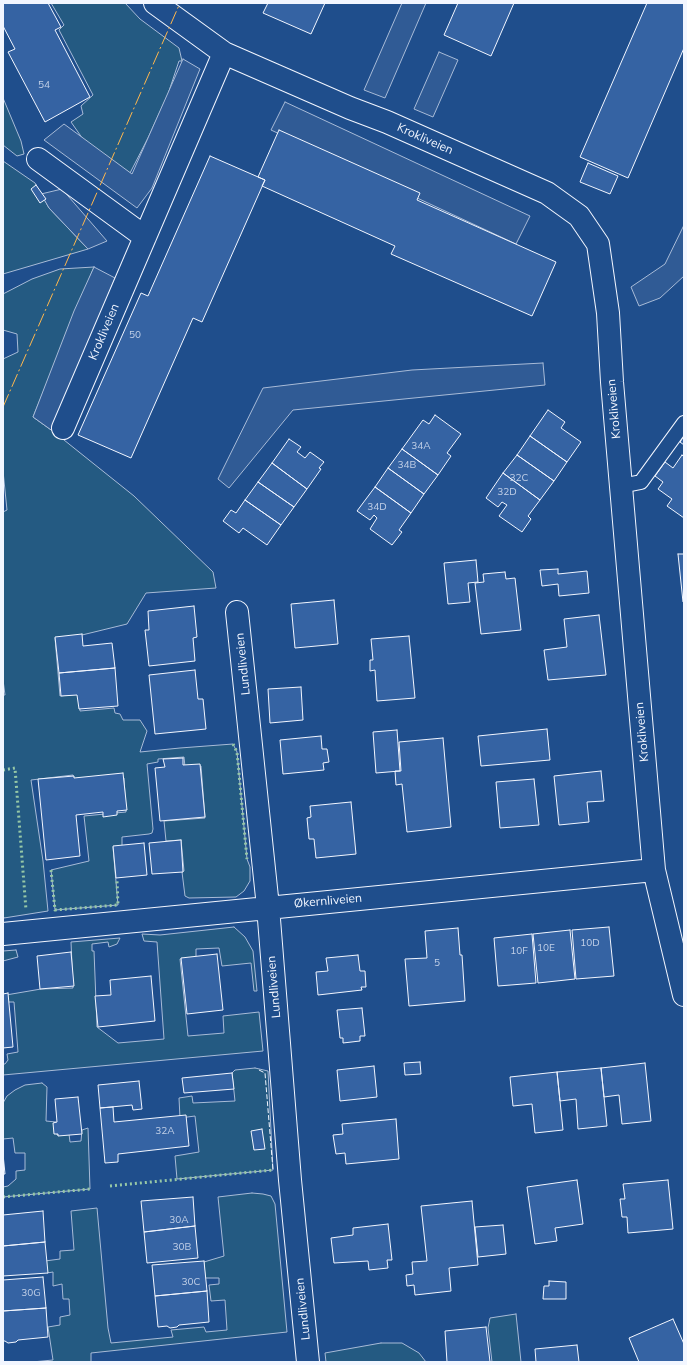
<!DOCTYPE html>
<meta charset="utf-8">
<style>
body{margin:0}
#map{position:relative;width:687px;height:1365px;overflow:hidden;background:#1f4e8c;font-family:Mulish,sans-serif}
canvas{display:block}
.frame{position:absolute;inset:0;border:4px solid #f2f6ff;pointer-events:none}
</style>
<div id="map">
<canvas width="687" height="1365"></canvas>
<div class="frame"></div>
</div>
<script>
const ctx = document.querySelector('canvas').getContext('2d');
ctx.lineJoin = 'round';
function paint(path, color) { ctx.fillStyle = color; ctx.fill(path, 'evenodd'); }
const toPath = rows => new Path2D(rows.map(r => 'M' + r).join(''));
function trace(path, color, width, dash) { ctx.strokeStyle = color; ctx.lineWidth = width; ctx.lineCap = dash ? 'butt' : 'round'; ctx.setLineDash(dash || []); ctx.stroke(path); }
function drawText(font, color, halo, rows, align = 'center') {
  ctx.font = font + ' Mulish,sans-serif'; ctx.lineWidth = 3; ctx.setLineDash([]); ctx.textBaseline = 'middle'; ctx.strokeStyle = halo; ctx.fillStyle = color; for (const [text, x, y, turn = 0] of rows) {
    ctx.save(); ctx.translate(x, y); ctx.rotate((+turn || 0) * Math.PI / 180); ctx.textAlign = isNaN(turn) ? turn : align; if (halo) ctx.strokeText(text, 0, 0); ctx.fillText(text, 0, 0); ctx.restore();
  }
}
const green = toPath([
 [51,3,125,3,140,19,179,48,182,61,179,61,168,94,148,138,130,173,85,142,71,122,83,114,81,106,93,95,59,30,64,25,51,3],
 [3,98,21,141,24,154,17,156,3,145,3,98],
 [3,161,35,183,49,208,88,249,3,274,3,161],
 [94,267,33,417,54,432,134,496,213,572,216,588,146,593,127,624,82,635,55,638,60,696,79,694,80,711,114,708,115,713,120,714,123,720,140,720,147,731,140,752,180,748,233,744,237,752,247,859,250,867,250,881,244,891,236,897,189,898,185,896,182,872,184,871,181,840,166,841,164,821,205,818,201,766,185,767,184,757,158,759,158,762,147,764,153,829,152,833,149,834,122,837,122,847,113,847,118,905,55,910,51,870,89,861,84,816,126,812,124,778,74,781,73,775,31,780,43,861,48,911,4,918,3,915,3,695,5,695,3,680,3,512,7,510,3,471,3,359,18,352,17,334,3,330,3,294,32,279,60,269,94,267],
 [234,927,245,937,253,951,257,991,254,991,251,963,222,966,219,948,196,949,196,958,180,959,188,1036,224,1033,223,1016,259,1012,263,1051,3,1075,3,1064,5,1064,8,1060,7,1054,18,1052,14,1002,7,1002,6,995,41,989,73,988,71,942,120,938,117,944,109,947,108,942,92,944,92,951,94,951,97,1027,118,1043,164,1039,157,942,144,941,142,934,160,935,234,927],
 [16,950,18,957,3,961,3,951,16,950],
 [255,1068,268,1071,273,1170,177,1179,175,1156,199,1152,195,1116,180,1118,179,1098,192,1096,193,1103,235,1101,232,1073,235,1070,255,1068],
 [42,1083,47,1087,46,1121,56,1122,57,1135,69,1134,70,1142,81,1141,82,1130,88,1128,90,1189,3,1197,3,1187,8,1186,16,1179,16,1171,25,1170,25,1153,15,1153,13,1138,3,1139,3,1103,7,1096,15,1090,25,1085,42,1083],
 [252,1193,263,1194,271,1196,275,1204,287,1332,91,1353,91,1362,32,1362,53,1360,48,1327,60,1325,60,1317,70,1315,69,1299,63,1299,62,1284,53,1286,53,1272,47,1273,45,1261,60,1259,60,1251,74,1250,71,1211,97,1208,108,1328,111,1343,173,1337,171,1330,204,1327,206,1332,227,1330,225,1300,211,1301,209,1285,219,1284,219,1278,205,1278,204,1262,224,1256,218,1197,252,1193],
 [516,1314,521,1362,492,1362,488,1328,490,1318,516,1314],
 [381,1343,402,1343,419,1353,426,1362,326,1362,325,1353,381,1343]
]);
const parking = toPath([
 [402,3,426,3,385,98,364,90,402,3],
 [439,52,458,60,433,117,414,109,439,52],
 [183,59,200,69,152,188,137,208,44,140,64,124,132,174,183,59],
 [285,102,530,216,516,244,271,130,285,102],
 [62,189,107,241,88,249,49,208,41,194,62,189],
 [684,225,684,276,660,298,639,306,631,287,665,264,684,225],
 [94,267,115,278,54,432,33,417,74,311,94,267],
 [543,363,545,385,293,410,229,488,218,479,263,388,412,370,543,363]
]);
const building = toPath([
 [3,3,48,3,61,27,55,30,90,97,45,122,8,52,15,49,3,26,3,3],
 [268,3,325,3,311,34,263,13,268,3],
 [458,3,514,3,491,56,444,35,458,3],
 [647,3,684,3,684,48,628,178,580,157,647,3],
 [279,130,420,193,417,200,556,262,532,316,391,254,395,246,262,186,265,180,258,177,279,130],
 [210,156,265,180,202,322,193,318,131,458,78,435,141,293,148,296,210,156],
 [588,163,618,176,610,194,580,182,588,163],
 [36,185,46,199,40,203,31,189,36,185],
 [548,410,565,422,561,428,581,442,567,462,530,436,548,410],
 [435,415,461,434,447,453,451,456,438,475,402,449,423,420,429,424,435,415],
 [530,436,567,462,554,481,517,455,530,436],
 [684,436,684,445,680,442,684,436],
 [289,439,301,447,297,452,305,458,310,452,324,462,319,468,321,469,307,489,272,463,289,439],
 [402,449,438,475,424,494,388,468,402,449],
 [517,455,554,481,540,500,503,473,517,455],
 [682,455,684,457,684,518,667,506,672,499,658,489,663,482,655,476,665,462,673,468,682,455],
 [272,463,307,489,294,507,258,482,272,463],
 [388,468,424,494,411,513,375,487,388,468],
 [503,473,540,500,528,516,531,519,522,532,499,516,507,505,502,502,498,507,486,498,503,473],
 [258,482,294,507,281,525,245,500,258,482],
 [375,487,411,513,399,530,402,532,392,545,370,529,377,518,374,515,370,520,357,511,375,487],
 [245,500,281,525,267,545,243,528,239,533,223,521,231,510,236,513,245,500],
 [678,554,684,554,684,602,683,602,678,554],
 [476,560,478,582,468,583,470,602,448,604,444,563,476,560],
 [558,569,558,574,587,571,589,593,559,596,558,584,542,586,540,570,558,569],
 [505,572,506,579,515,578,521,630,481,634,475,583,484,582,483,574,505,572],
 [334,600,338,644,295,648,291,604,334,600],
 [194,606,197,637,193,638,195,661,149,666,145,630,149,630,148,611,194,606],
 [599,615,606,675,548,680,544,650,567,647,564,619,599,615],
 [82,634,83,646,112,643,115,668,59,673,55,637,82,634],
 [409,636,415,698,377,701,375,670,370,671,370,660,373,660,371,639,409,636],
 [115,668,118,706,79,709,77,695,61,696,59,673,115,668],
 [195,670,198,699,203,699,206,729,155,734,149,675,195,670],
 [301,687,303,720,270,723,268,689,301,687],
 [547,729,550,760,481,766,478,736,547,729],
 [397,730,400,771,376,773,373,732,397,730],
 [321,736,322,749,327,749,329,762,323,763,324,770,283,774,280,740,321,736],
 [443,738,451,827,407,832,402,784,396,785,395,771,401,771,399,742,443,738],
 [183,758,183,765,200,764,205,817,160,821,155,768,165,767,163,759,183,758],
 [601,771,604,801,587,802,589,822,559,825,554,776,601,771],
 [123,773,127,810,117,811,117,815,103,817,103,812,76,815,80,856,46,860,38,779,74,776,74,778,123,773],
 [534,779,539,825,500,828,496,782,534,779],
 [351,802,356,854,316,858,314,839,309,839,307,818,311,817,310,806,351,802],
 [181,840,183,872,152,874,149,843,181,840],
 [144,843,147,875,116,878,113,846,144,843],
 [609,927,614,976,576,979,572,930,609,927],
 [458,928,460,955,462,955,465,1001,409,1006,405,959,427,958,425,931,458,928],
 [570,930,575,979,538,983,533,934,570,930],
 [532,934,536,983,498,986,494,938,532,934],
 [71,952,74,986,40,989,37,956,71,952],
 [217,954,223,1010,187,1014,181,958,217,954],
 [358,955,360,971,365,971,366,987,361,987,362,990,318,995,316,972,328,971,326,958,358,955],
 [151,976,155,1021,98,1027,95,996,111,995,110,980,151,976],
 [8,993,13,1047,3,1048,3,994,8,993],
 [362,1008,365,1036,360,1036,360,1041,343,1043,343,1038,340,1038,337,1010,362,1008],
 [420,1062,421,1074,405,1075,404,1063,420,1062],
 [645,1063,651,1121,622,1124,619,1095,604,1097,601,1068,645,1063],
 [374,1066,377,1097,340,1101,337,1070,374,1066],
 [601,1068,607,1126,578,1129,576,1099,560,1101,557,1072,601,1068],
 [557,1072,563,1130,535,1133,532,1104,513,1106,510,1077,557,1072],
 [232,1073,234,1089,184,1093,182,1078,232,1073],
 [139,1081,142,1109,133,1110,132,1105,100,1108,98,1085,139,1081],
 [78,1097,82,1134,58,1136,58,1134,54,1134,53,1123,57,1122,55,1099,78,1097],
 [113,1107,114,1122,186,1115,189,1146,118,1154,118,1162,105,1163,100,1108,113,1107],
 [396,1119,399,1159,346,1164,345,1153,336,1154,333,1135,343,1134,342,1124,396,1119],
 [262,1129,265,1149,254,1150,251,1131,262,1129],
 [3,1154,5,1174,3,1174,3,1154],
 [577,1180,583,1224,555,1228,557,1241,535,1244,527,1187,577,1180],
 [668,1180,673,1229,628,1233,627,1217,622,1217,620,1199,625,1199,623,1184,668,1180],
 [193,1197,195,1226,144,1232,141,1201,193,1197],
 [472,1201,478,1265,449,1268,451,1291,415,1295,414,1285,407,1286,406,1275,413,1274,412,1262,427,1261,421,1206,472,1201],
 [43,1211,45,1242,3,1246,3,1215,43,1211],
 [388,1224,392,1260,387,1260,388,1268,369,1270,368,1261,334,1263,331,1238,353,1235,353,1228,388,1224],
 [503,1225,506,1254,478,1257,475,1227,503,1225],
 [195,1226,198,1258,147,1263,144,1232,195,1226],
 [45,1242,48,1273,3,1276,3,1246,45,1242],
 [204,1261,207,1291,155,1296,152,1265,204,1261],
 [43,1277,46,1308,3,1311,3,1280,43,1277],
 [549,1281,566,1282,566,1299,543,1299,544,1286,549,1286,549,1281],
 [207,1291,209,1322,179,1325,177,1327,170,1328,167,1326,158,1327,155,1296,207,1291],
 [46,1308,48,1337,18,1340,16,1342,8,1343,5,1341,3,1341,3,1311,46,1308],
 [673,1319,684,1344,684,1362,639,1362,629,1338,673,1319],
 [486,1327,490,1362,447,1362,445,1331,486,1327],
 [577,1345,579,1362,536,1362,535,1349,577,1345]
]);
const lane = toPath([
 [621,486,641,482,684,423]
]);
const street = toPath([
 [155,3,224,53,350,108,387,122,547,193,579,216,598,244,608,313,612,382,654,870,684,995],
 [38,159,145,237],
 [63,428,224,53],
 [237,612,268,907,290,1180,308,1362],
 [3,934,654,870]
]);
const hedge = toPath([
 [233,744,237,752,247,859],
 [3,770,15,768,26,910],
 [51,870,55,910,118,905,117,881],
 [110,1186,273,1170],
 [3,1197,90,1189]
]);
const fence = toPath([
 [259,1070,265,1073,273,1170]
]);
const power = toPath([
 [3,407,180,3]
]);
const numberNames = [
 ["54",44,85],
 ["50",135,335],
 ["34A",421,446],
 ["34B",407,465],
 ["32C",519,478],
 ["32D",507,492],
 ["34D",377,507],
 ["10D",590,943],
 ["10E",546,948],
 ["10F",519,951],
 ["5",437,963],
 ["32A",165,1131],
 ["30A",179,1220],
 ["30B",182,1247],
 ["30C",191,1282],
 ["30G",31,1293]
];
const streetNames = [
 ["Krokliveien",425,139,24],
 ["Krokliveien",104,332,-67],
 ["Krokliveien",614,409,-95],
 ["Lundliveien",243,664,-96],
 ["Krokliveien",642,732,-95],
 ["Økernliveien",328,901,-5],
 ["Lundliveien",274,987,-95],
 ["Lundliveien",303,1309,-96]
];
paint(green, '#245a82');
trace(green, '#a8bbd7', 1);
paint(parking, '#305b95');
trace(parking, '#a8bbd7', 1);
paint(building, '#3563a3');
trace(building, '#f2f6ff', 1);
trace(lane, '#f2f6ff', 16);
trace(street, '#f2f6ff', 24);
trace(lane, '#1f4e8c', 14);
trace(street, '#1f4e8c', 22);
trace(hedge, '#97c8a6', 3, [2, 3]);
trace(fence, '#f2f6ff', 1, [5, 2]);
trace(power, '#ffb74d', 1, [14, 3, 2, 3]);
drawText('10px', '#c3d1e8', null, numberNames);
drawText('12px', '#f2f6ff', '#1f4e8c', streetNames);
</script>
